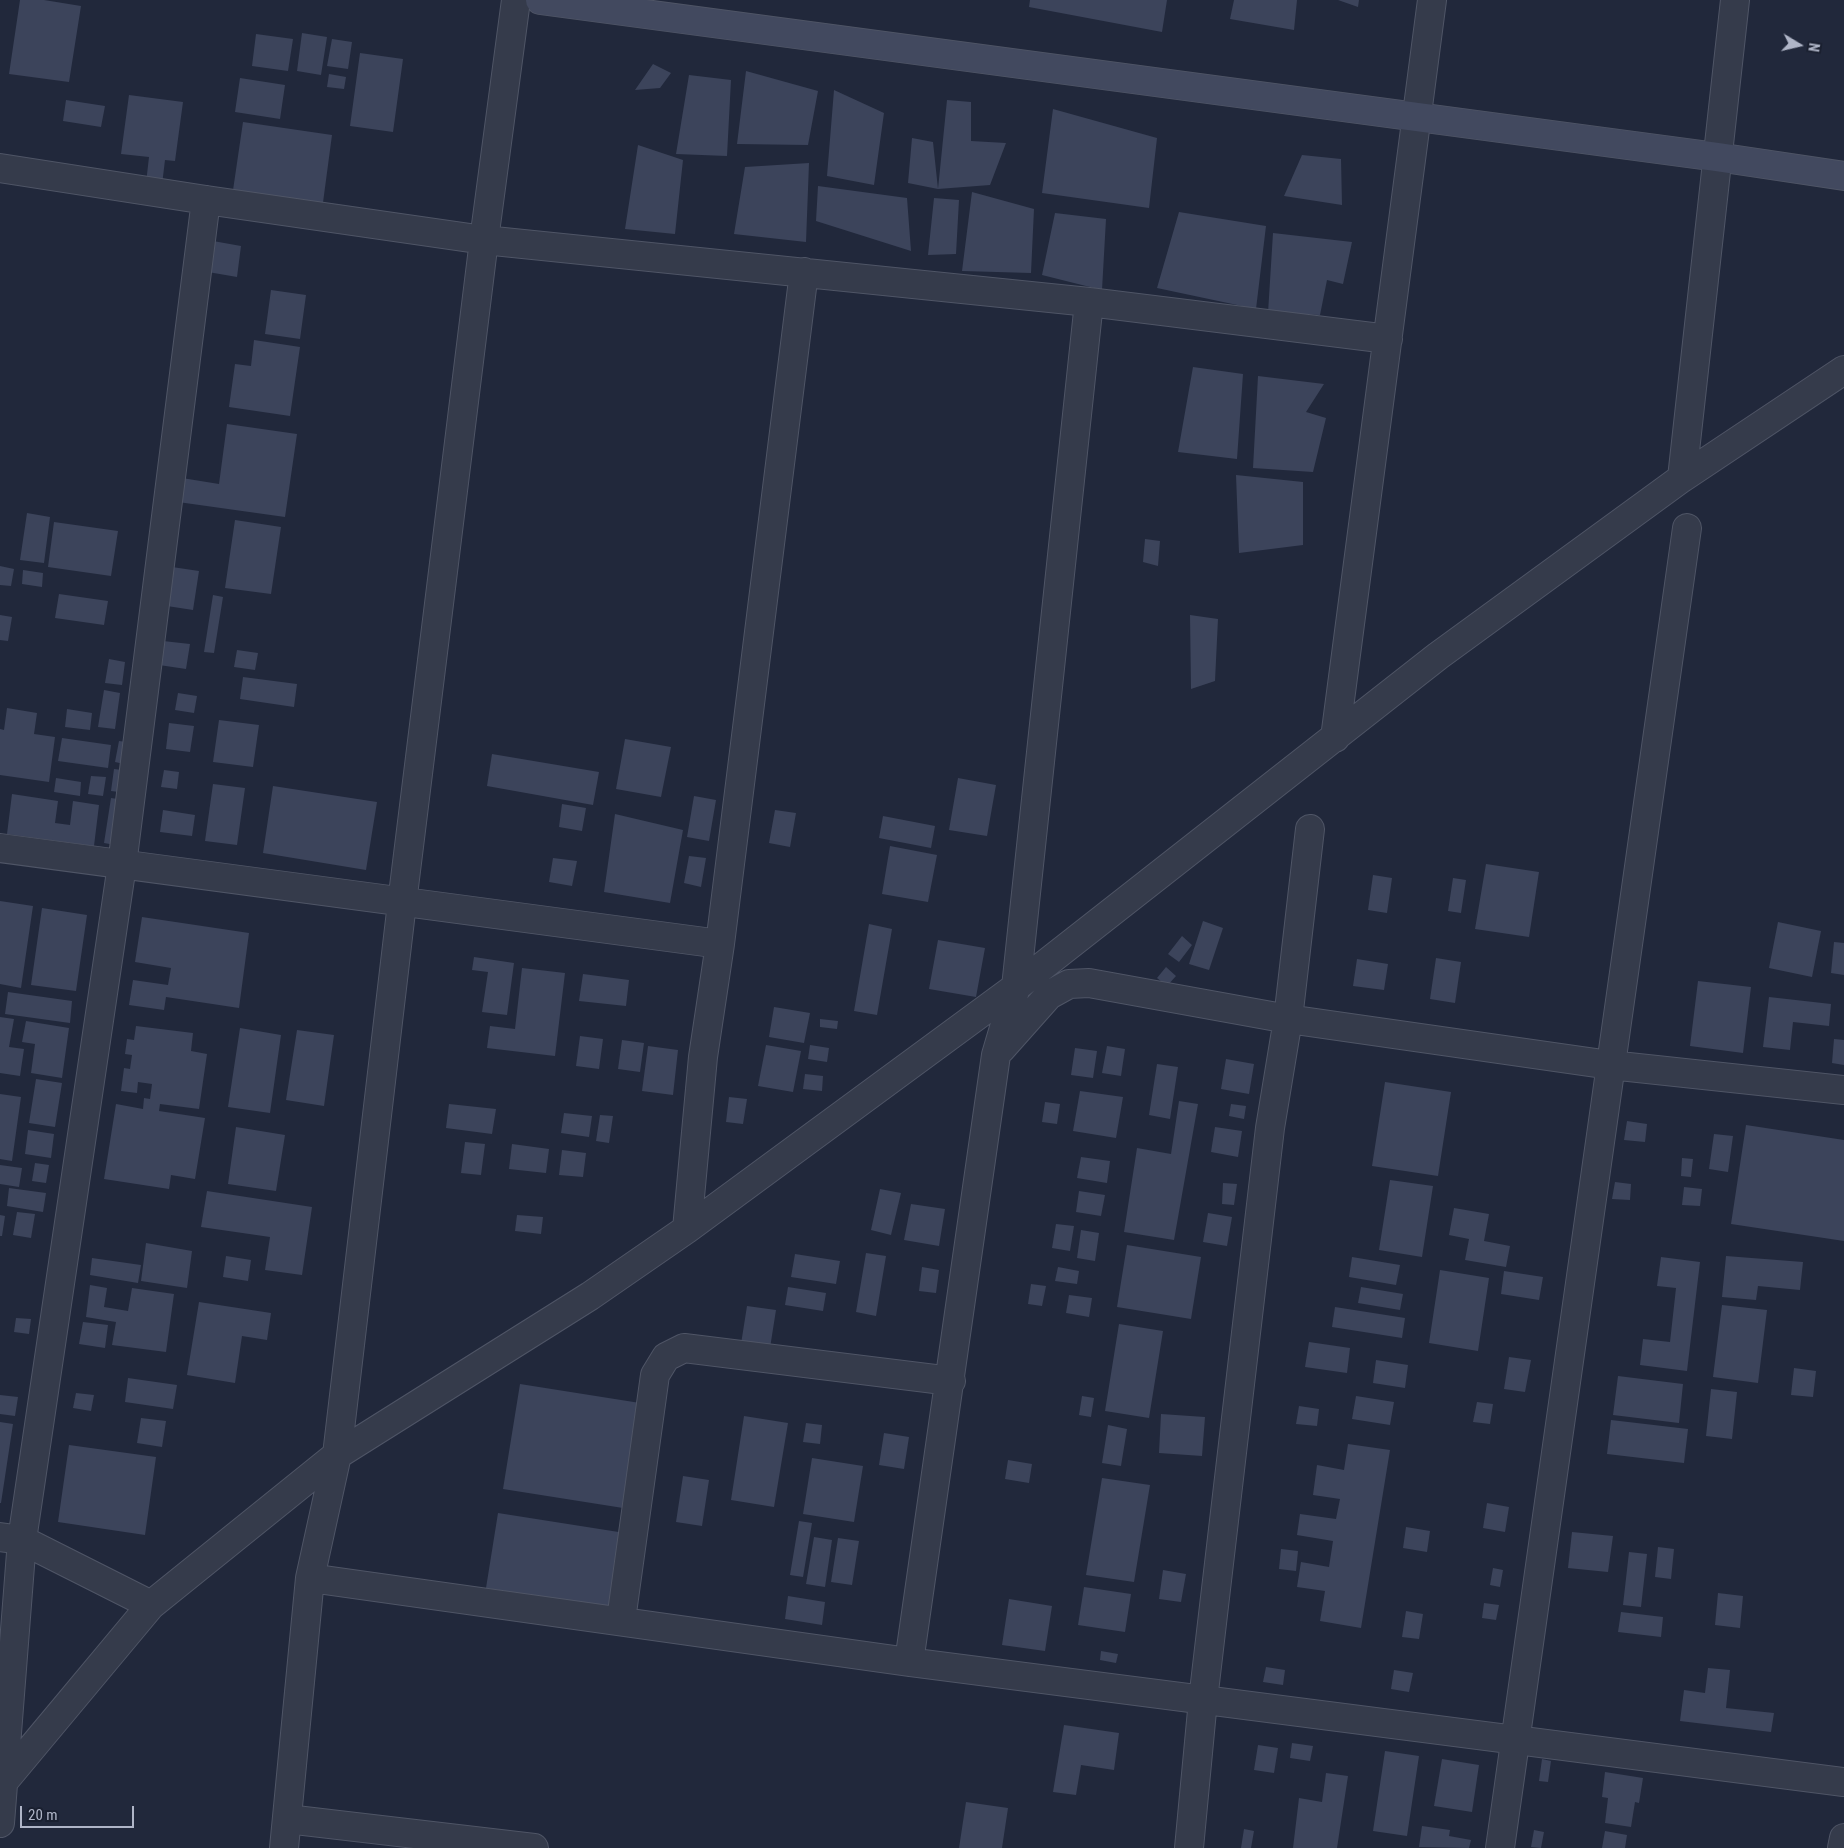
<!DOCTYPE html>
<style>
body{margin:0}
#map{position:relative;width:1844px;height:1848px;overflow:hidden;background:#21283b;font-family:"Roboto Condensed",sans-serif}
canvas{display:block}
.north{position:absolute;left:1774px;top:20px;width:50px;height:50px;-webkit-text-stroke:4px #1a2030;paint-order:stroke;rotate:99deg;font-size:14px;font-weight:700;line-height:20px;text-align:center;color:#afb5c7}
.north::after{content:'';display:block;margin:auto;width:18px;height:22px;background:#afb5c7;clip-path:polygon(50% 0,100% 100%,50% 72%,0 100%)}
.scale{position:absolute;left:20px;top:1806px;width:114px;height:22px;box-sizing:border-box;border:2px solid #afb5c7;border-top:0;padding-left:6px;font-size:15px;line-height:18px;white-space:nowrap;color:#afb5c7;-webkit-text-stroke:4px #1a2030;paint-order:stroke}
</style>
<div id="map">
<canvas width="1844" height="1848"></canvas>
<div class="north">N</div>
<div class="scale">20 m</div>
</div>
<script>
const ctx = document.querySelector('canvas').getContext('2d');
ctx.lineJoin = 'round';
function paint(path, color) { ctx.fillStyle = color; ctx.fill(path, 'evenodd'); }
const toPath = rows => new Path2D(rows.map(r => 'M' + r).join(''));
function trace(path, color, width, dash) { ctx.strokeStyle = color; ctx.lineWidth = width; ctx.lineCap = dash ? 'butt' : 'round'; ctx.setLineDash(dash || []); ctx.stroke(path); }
const building = toPath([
 [20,0,44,0,81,6,69,82,9,74],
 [1030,0,1167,0,1162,32,1029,7],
 [1234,0,1297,0,1294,30,1230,19],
 [1338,0,1359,0,1358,7],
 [302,33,327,37,321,75,297,71],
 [256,34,293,39,288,71,252,66],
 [332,39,352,42,348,69,327,66],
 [360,53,403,59,393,132,350,126],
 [653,64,671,73,660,88,635,90],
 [746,71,818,91,808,145,737,144],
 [329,74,346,77,344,89,327,87],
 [689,75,731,80,727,156,676,154],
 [240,78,285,85,280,119,235,112],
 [834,90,884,113,874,185,827,176],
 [129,95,183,102,175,161,165,160,162,185,146,183,149,157,121,154],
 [66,100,105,106,101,127,63,121],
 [947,100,971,102,971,141,1006,143,990,185,938,189],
 [1053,109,1157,138,1149,208,1042,193],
 [243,122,332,135,322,210,232,197],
 [912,138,933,142,938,189,908,183],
 [638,145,683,160,675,234,625,229],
 [1302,155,1341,159,1342,205,1284,196],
 [809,163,806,242,734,234,745,167],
 [818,186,907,198,911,251,816,221],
 [972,192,1034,209,1031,273,962,271],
 [934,198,959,200,956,254,928,255],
 [1179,212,1266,226,1256,309,1157,288],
 [1055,213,1106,219,1102,290,1042,275],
 [1273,233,1352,242,1343,284,1327,280,1320,315,1268,313],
 [213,241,241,246,237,277,208,272],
 [271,290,306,295,300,339,265,334],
 [254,340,300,347,290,416,229,407,235,364,251,366],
 [1193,367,1243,374,1237,459,1178,452],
 [1258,376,1324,384,1306,412,1326,418,1313,472,1253,468],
 [227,424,297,434,285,517,178,502,182,478,219,484],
 [1236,475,1303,482,1303,545,1239,553],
 [27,513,50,517,44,563,20,560],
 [235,520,281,527,271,594,225,588],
 [54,522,118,531,111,576,48,567],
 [1145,539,1160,541,1158,566,1143,562],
 [0,566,14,569,11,586,0,585],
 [172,567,199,571,193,610,167,606],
 [23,570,43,573,42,587,22,584],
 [59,594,108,601,104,625,55,618],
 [213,595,223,597,214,653,204,652],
 [0,615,12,617,8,641,0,640],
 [1190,615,1218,619,1215,681,1191,689],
 [163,641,190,644,186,669,159,665],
 [237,650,258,653,255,670,234,667],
 [109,659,125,662,122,685,105,683],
 [243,677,297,684,294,707,240,699],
 [104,690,120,693,115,729,98,727],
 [178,693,197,696,194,713,175,710],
 [7,708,37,713,34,734,55,737,49,782,0,775,0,729,4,730],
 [67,709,92,713,90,730,65,727],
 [219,720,259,725,253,767,213,762],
 [169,723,194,726,190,752,166,749],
 [62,738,111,745,108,768,58,761],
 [625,739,671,747,661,797,616,789],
 [119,741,127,742,124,764,115,762],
 [492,754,599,772,593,805,487,786],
 [114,769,122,770,119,792,111,791],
 [164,770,179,772,177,789,161,787],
 [91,776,106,777,103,796,88,794],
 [56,778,81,782,80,796,54,792],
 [958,778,996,785,987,836,949,830],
 [213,784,245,788,237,845,205,841],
 [273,786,377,802,366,870,263,853],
 [12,794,58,801,55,823,70,825,73,801,99,805,94,846,7,834],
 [694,796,716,800,709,841,687,837],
 [111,798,118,799,121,846,104,843],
 [562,804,586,808,582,831,559,827],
 [163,810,195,815,192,836,160,832],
 [775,810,796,813,790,847,769,843],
 [615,814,683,830,670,903,604,892],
 [883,816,935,826,931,848,879,838],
 [890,846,937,855,928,902,882,894],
 [689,856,706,858,701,887,684,883],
 [553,858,577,861,572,886,549,882],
 [1486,864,1539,872,1529,937,1475,929],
 [1373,875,1392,878,1387,913,1368,910],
 [1453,878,1466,880,1461,913,1448,911],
 [0,901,33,906,21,988,0,984],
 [42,908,87,915,76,991,31,985],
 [142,917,249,933,239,1008,166,997,164,1010,129,1005,133,980,168,985,171,968,135,962],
 [1203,921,1223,928,1209,970,1189,964],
 [1778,922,1821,931,1812,977,1769,968],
 [869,924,892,929,877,1015,854,1011],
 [1182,936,1192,945,1179,962,1168,954],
 [938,940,985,948,976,997,929,989],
 [1834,942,1844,943,1844,975,1831,973],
 [474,957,514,963,507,1015,482,1012,488,972,472,970],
 [1436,958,1461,962,1455,1003,1430,999],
 [1357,959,1388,964,1384,990,1353,986],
 [1166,967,1176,976,1167,986,1157,978],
 [522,968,565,973,555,1056,487,1048,490,1026,515,1029],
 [583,974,629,980,626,1006,579,1001],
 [1698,981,1751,987,1743,1053,1690,1046],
 [8,992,72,1001,70,1023,5,1014],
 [1769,997,1831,1004,1829,1026,1793,1022,1790,1050,1763,1047],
 [774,1007,810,1013,804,1043,769,1037],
 [0,1017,14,1019,9,1047,24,1049,20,1076,0,1073],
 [820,1019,838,1021,837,1029,820,1027],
 [26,1021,69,1028,62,1078,31,1073,35,1044,22,1042],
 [136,1026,193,1033,191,1051,207,1054,199,1109,160,1104,159,1111,205,1118,195,1179,171,1175,169,1189,104,1179,116,1104,143,1109,144,1098,150,1099,152,1084,138,1082,137,1093,121,1091,124,1068,130,1069,132,1055,125,1054,127,1039,134,1040],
 [240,1028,281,1035,270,1113,228,1107],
 [297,1030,334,1035,324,1106,286,1100],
 [580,1036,603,1039,599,1069,576,1066],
 [1834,1039,1844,1040,1844,1065,1832,1063],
 [622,1040,644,1043,640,1072,618,1069],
 [766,1045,801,1051,793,1092,758,1086],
 [810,1045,829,1048,827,1062,808,1059],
 [648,1046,678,1050,673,1095,642,1091],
 [1107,1046,1125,1049,1121,1076,1102,1073],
 [1075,1048,1097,1051,1093,1078,1071,1075],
 [1226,1059,1254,1064,1249,1094,1221,1089],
 [1157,1064,1178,1067,1170,1119,1149,1115],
 [805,1074,823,1076,822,1091,803,1089],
 [36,1079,62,1083,55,1127,29,1123],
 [1385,1082,1451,1092,1438,1176,1372,1166],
 [1080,1091,1123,1097,1116,1138,1073,1131],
 [0,1094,21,1097,12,1161,0,1159],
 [729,1097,747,1099,743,1124,726,1122],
 [1179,1101,1198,1104,1174,1240,1124,1232,1137,1148,1171,1154],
 [1045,1102,1060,1104,1057,1124,1042,1122],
 [449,1104,496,1109,492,1134,446,1128],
 [1231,1104,1246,1106,1244,1119,1229,1116],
 [564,1113,592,1116,589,1137,561,1133],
 [600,1115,613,1116,609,1143,596,1141],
 [1627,1121,1647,1124,1645,1142,1624,1140],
 [1746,1125,1844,1140,1844,1241,1731,1224],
 [236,1127,285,1135,276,1191,228,1184],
 [1215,1127,1242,1131,1238,1157,1211,1152],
 [28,1130,54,1134,51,1158,25,1154],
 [1714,1134,1733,1136,1728,1172,1709,1169],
 [465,1142,485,1144,481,1175,461,1173],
 [512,1144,549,1149,546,1173,509,1169],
 [562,1150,586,1153,583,1177,559,1175],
 [1081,1157,1110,1161,1107,1183,1077,1178],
 [1682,1158,1693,1159,1691,1177,1681,1176],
 [35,1163,49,1165,46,1183,32,1181],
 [0,1165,22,1168,19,1187,0,1184],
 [1390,1180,1433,1186,1422,1257,1379,1250],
 [1615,1182,1631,1184,1630,1200,1612,1199],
 [1223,1183,1237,1184,1234,1205,1222,1204],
 [1684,1187,1702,1189,1700,1206,1682,1205],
 [9,1188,46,1193,43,1212,7,1206],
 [880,1189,901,1193,891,1235,871,1230],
 [207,1191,312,1207,302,1275,265,1270,270,1237,201,1227],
 [1079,1191,1105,1195,1101,1216,1076,1212],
 [911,1204,945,1209,939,1246,904,1240],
 [1454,1208,1489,1214,1484,1241,1510,1246,1506,1267,1465,1260,1469,1239,1449,1235],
 [17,1212,35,1214,31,1238,13,1235],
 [1208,1213,1232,1217,1227,1246,1203,1242],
 [0,1215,5,1216,2,1236,0,1236],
 [517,1215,543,1217,541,1234,515,1231],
 [1056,1224,1074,1226,1070,1251,1052,1248],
 [1081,1230,1099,1233,1095,1261,1077,1258],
 [146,1243,192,1251,187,1288,141,1281],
 [1127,1245,1201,1257,1191,1319,1117,1307],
 [866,1253,886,1256,876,1316,856,1312],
 [795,1254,840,1261,836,1284,791,1277],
 [226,1256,251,1260,248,1281,223,1277],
 [1726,1256,1803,1262,1800,1290,1758,1286,1756,1300,1722,1297],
 [1352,1257,1400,1265,1396,1285,1349,1277],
 [1661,1257,1700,1262,1687,1371,1640,1365,1643,1339,1670,1342,1676,1288,1657,1286],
 [92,1258,141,1265,138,1283,90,1275],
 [922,1267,939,1270,936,1293,919,1291],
 [1058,1267,1079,1271,1077,1284,1055,1281],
 [1440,1270,1489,1278,1478,1351,1429,1343],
 [1504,1271,1543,1277,1539,1300,1501,1294],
 [1031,1284,1046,1286,1042,1306,1028,1304],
 [90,1285,107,1288,104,1307,128,1311,132,1288,174,1294,166,1352,112,1345,116,1322,86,1317],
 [788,1287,826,1293,823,1311,785,1305],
 [1361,1287,1403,1294,1400,1310,1358,1303],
 [1069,1295,1092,1298,1089,1317,1066,1313],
 [199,1302,271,1313,267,1340,242,1336,235,1383,187,1375],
 [1722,1305,1767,1310,1758,1383,1713,1377],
 [747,1306,776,1310,770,1348,741,1344],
 [1335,1307,1405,1318,1402,1338,1332,1327],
 [16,1318,31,1319,29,1334,14,1332],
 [83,1322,108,1325,105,1348,79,1344],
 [1119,1324,1163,1331,1149,1418,1105,1411],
 [1309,1342,1350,1348,1347,1373,1305,1367],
 [1509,1357,1531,1360,1525,1392,1504,1389],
 [1376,1360,1408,1365,1405,1388,1373,1383],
 [1794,1368,1816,1371,1813,1397,1791,1395],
 [1618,1376,1683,1384,1679,1423,1613,1415],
 [128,1378,177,1385,173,1409,125,1402],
 [520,1384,640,1403,623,1508,503,1489],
 [1711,1389,1737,1392,1732,1439,1706,1436],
 [76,1393,94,1395,91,1411,73,1408],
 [0,1395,18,1397,15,1416,0,1414],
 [1082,1396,1094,1398,1091,1417,1079,1415],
 [1356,1396,1394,1402,1390,1425,1352,1419],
 [1477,1402,1493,1404,1490,1424,1473,1422],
 [1299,1406,1319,1409,1317,1426,1296,1424],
 [1161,1414,1205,1417,1202,1456,1159,1453],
 [744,1416,788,1423,774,1507,731,1500],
 [141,1418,166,1421,162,1447,137,1443],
 [1611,1420,1688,1429,1684,1463,1607,1454],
 [0,1422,13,1424,1,1503,0,1503],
 [806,1423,822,1425,820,1444,803,1442],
 [1108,1425,1127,1429,1121,1466,1102,1463],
 [884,1433,909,1437,904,1469,879,1465],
 [1348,1444,1390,1450,1361,1628,1320,1621,1325,1591,1297,1587,1301,1562,1329,1567,1333,1541,1297,1535,1300,1514,1336,1519,1340,1499,1313,1495,1317,1465,1344,1470],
 [69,1445,156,1457,145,1535,58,1522],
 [812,1458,863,1466,854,1522,803,1514],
 [1008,1460,1032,1464,1029,1483,1005,1479],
 [683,1476,709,1480,702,1526,676,1522],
 [1102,1478,1150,1485,1134,1582,1086,1575],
 [1487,1503,1509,1507,1505,1532,1483,1528],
 [498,1513,625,1533,613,1608,486,1588],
 [799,1521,812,1523,803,1577,790,1575],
 [1406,1527,1430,1531,1427,1552,1403,1548],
 [1572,1532,1613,1536,1608,1572,1568,1568],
 [814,1537,832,1540,825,1587,806,1584],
 [838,1538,859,1541,852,1585,831,1582],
 [1658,1547,1674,1549,1671,1579,1655,1577],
 [1281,1549,1298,1551,1296,1571,1279,1569],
 [1629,1552,1647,1554,1641,1607,1623,1605],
 [1493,1568,1503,1570,1500,1587,1490,1585],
 [1163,1570,1186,1574,1181,1602,1159,1599],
 [1084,1587,1131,1594,1125,1632,1078,1625],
 [1718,1593,1743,1596,1740,1628,1715,1625],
 [788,1596,825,1602,822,1625,785,1619],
 [1009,1599,1052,1606,1045,1651,1002,1645],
 [1484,1603,1499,1605,1496,1620,1482,1618],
 [1406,1611,1423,1614,1419,1639,1402,1637],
 [1621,1612,1663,1617,1661,1637,1618,1632],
 [1101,1651,1118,1654,1116,1663,1100,1660],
 [1266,1667,1285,1670,1283,1685,1263,1682],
 [1708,1668,1730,1670,1726,1708,1774,1713,1771,1732,1680,1721,1684,1690,1705,1693],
 [1394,1670,1413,1673,1409,1692,1391,1689],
 [1064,1725,1119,1733,1114,1770,1081,1765,1076,1795,1053,1792],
 [1292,1743,1313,1746,1310,1761,1290,1758],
 [1258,1745,1278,1748,1274,1773,1254,1770],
 [1385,1751,1419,1756,1407,1836,1373,1831],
 [1442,1759,1479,1765,1472,1812,1434,1806],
 [1542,1759,1551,1761,1548,1782,1539,1781],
 [1605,1772,1643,1778,1639,1803,1635,1802,1631,1827,1605,1823,1608,1798,1602,1797],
 [1326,1773,1348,1776,1337,1848,1293,1848,1299,1798,1322,1802],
 [966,1802,1008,1808,1002,1848,959,1848],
 [1422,1826,1450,1830,1449,1836,1471,1840,1469,1848,1419,1847],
 [1244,1829,1254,1831,1251,1848,1241,1848],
 [1534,1830,1544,1832,1541,1848,1531,1847],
 [1605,1831,1627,1835,1625,1848,1602,1848]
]);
const street = toPath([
 [0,168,206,200,484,240,1089,302,1388,339],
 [1682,478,1735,0],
 [1335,738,1432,0],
 [0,848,720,944,703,1057,687,1229],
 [720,944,804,272],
 [1001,1049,1049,995,1069,984,1089,983,1288,1019,1610,1065,1844,1090],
 [0,1537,22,1540,151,1605],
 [310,1578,909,1662,1844,1782],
 [621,1620,655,1375,666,1357,684,1348,951,1381],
 [909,1662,996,1055,1016,987,1089,302],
 [0,1782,5,1780,151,1605,337,1455,590,1296,687,1229,1016,987,1438,656,1682,478,1844,370],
 [287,1819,534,1848],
 [0,1823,22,1540,122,865,206,200],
 [284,1848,310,1578,337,1455,402,903,484,240,516,0],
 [1189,1848,1203,1700,1270,1128,1288,1019,1310,829],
 [1500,1848,1687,528],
 [1842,1848,1844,1838]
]);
const secondary = toPath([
 [540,0,1717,157,1844,176]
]);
paint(building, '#3c445b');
trace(street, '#4f5566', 30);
trace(secondary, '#4f5566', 30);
trace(street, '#353b4b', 28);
trace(secondary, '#42495f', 28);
</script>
